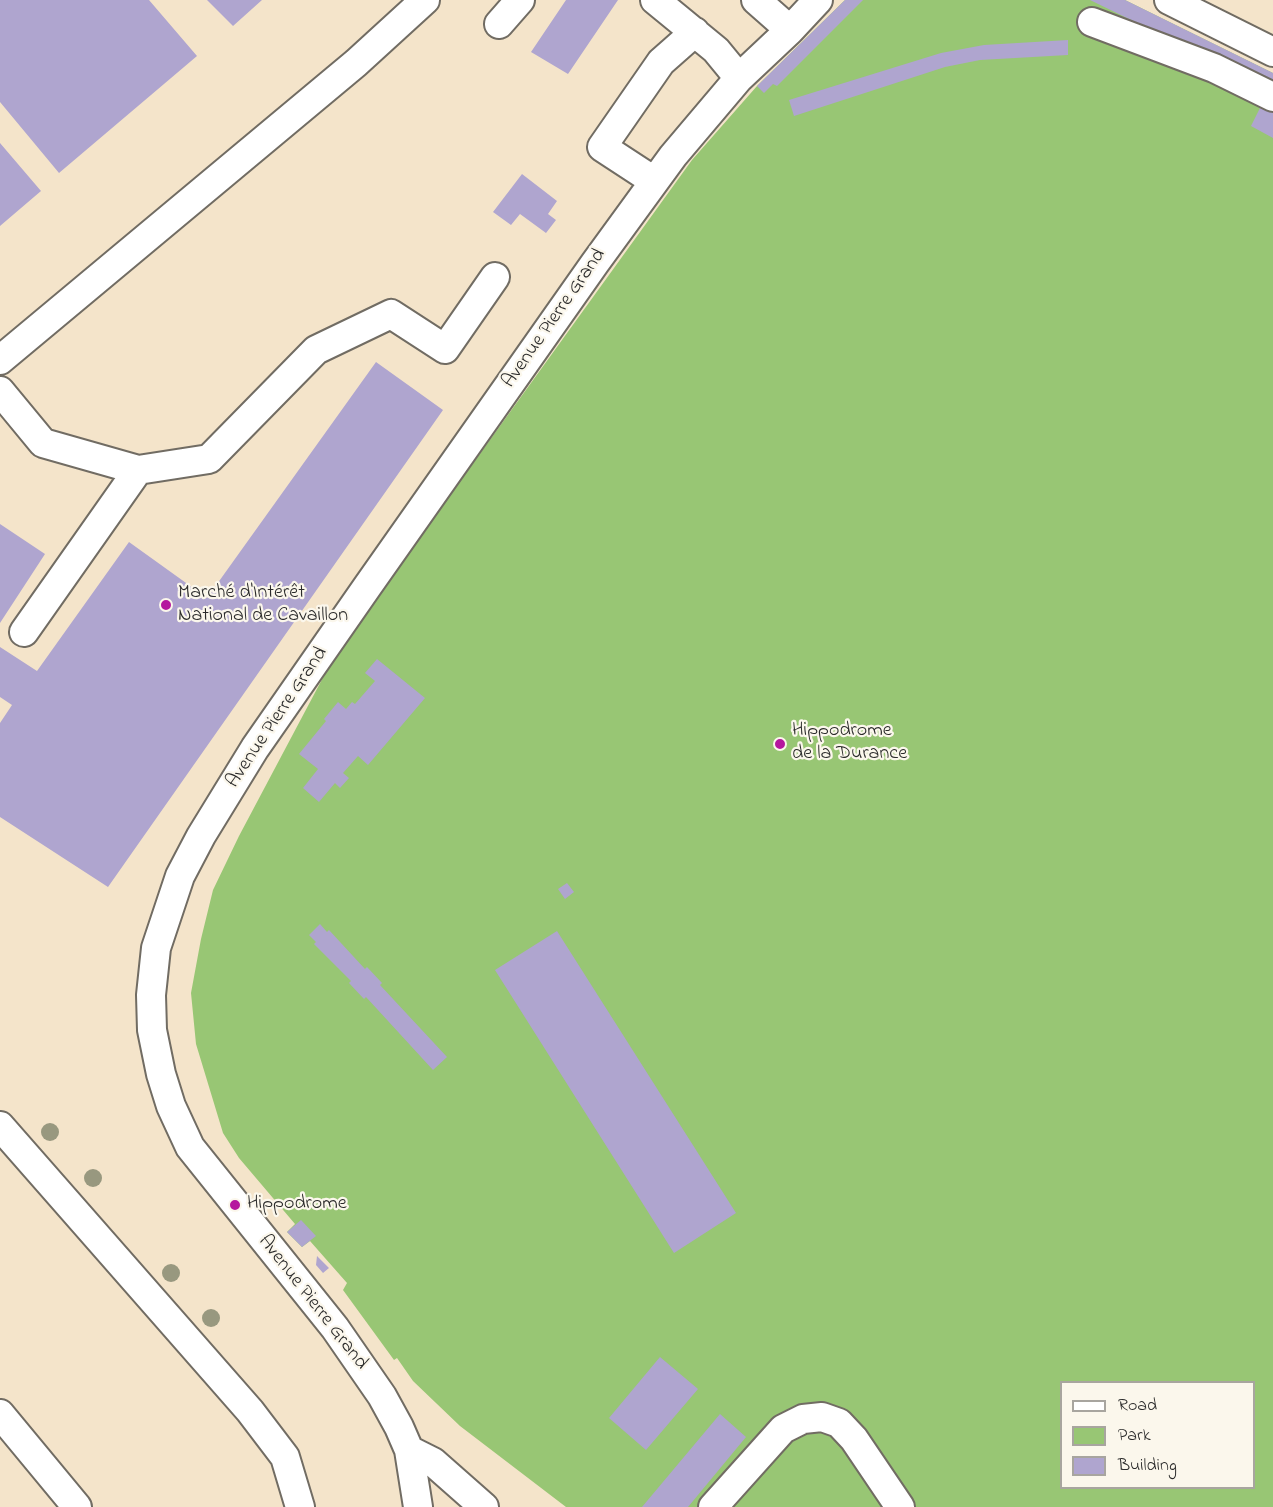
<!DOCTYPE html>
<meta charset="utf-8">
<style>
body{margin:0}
#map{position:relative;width:1273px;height:1507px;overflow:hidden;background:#f4e4ca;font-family:"Indie Flower",sans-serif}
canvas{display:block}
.legend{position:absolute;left:1060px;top:1381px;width:195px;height:108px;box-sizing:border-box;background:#fbf7ec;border:2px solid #a8a59f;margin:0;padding:8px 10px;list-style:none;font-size:18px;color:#2b2b2b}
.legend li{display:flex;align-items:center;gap:12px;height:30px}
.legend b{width:30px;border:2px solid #a8a59f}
</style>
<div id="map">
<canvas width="1273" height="1507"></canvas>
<ul class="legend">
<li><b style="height:8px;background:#fff"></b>Road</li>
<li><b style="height:16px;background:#98c674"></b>Park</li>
<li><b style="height:16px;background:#afa5cf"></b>Building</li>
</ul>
</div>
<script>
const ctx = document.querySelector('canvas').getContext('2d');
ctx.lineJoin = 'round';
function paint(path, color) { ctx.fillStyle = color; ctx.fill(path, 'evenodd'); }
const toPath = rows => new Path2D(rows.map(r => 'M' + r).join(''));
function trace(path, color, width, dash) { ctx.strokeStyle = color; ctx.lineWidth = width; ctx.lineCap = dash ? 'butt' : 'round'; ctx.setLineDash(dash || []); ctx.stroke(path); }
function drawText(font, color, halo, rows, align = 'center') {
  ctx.font = font + ' "Indie Flower",sans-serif'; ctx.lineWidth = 4.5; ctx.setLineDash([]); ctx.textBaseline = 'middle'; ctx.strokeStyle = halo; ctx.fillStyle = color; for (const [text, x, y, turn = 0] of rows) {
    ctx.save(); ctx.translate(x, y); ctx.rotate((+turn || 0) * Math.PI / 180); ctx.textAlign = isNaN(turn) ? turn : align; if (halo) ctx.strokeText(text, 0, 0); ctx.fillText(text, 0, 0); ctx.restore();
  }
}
const green = toPath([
 [845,0,1125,0,1273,73,1273,1507,566,1507,460,1426,413,1381,397,1358,394,1360,343,1290,347,1283,310,1241,302,1247,287,1232,295,1224,239,1158,223,1133,196,1044,191,993,201,939,213,890,239,836,336,653,692,160,757,86],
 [1062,1382,1254,1382,1254,1488,1062,1488]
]);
const building = toPath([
 [0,0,149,0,197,56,59,173,0,102],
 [207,0,262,0,233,26],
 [566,0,618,0,568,74,531,52],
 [845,0,863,0,777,86,773,84,764,93,757,86],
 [1090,0,1125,0,1273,73,1273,89],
 [1068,40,1068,55,980,60,945,67,794,116,789,100,941,53,984,45],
 [1262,104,1273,109,1273,138,1251,126],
 [0,143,41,191,0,226],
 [522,174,557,201,548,214,556,220,546,233,520,214,511,225,493,212],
 [376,362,443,410,108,887,0,817,0,723,12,705,0,697,0,647,37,671,129,542,207,598],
 [0,524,45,554,0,623],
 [377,659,425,698,368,765,358,756,343,773,349,778,340,788,335,783,319,802,303,788,318,769,299,754,326,721,324,719,338,702,346,709,352,702,355,704,375,681,365,673],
 [567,883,574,892,565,899,558,889],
 [320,924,327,932,329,930,365,969,367,967,382,983,380,985,447,1057,433,1070,366,997,364,999,349,983,351,981,314,944,316,942,309,935],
 [557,931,736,1213,674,1253,495,970],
 [301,1220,316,1236,302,1247,287,1232],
 [317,1256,329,1268,323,1273,316,1265],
 [660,1357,698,1389,646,1450,609,1418],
 [720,1414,746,1437,688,1507,642,1507]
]);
const minor = toPath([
 [655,0,716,50,739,78],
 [756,0,790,30],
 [1169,0,1273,52],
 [1092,22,1214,68,1273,97],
 [499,24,520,0],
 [654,181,602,147,661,62,695,32],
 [0,360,356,63,425,0],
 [0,391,43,443,138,470,209,459,316,350,391,314,445,349,495,277],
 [24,632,138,470],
 [0,1126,250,1411,285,1457,300,1507],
 [0,1414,77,1507],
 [409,1450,433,1462,484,1507],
 [418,1507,409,1450,399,1427,382,1396,335,1328,190,1147,171,1106,161,1074,152,1030,151,995,156,948,180,876,201,836,255,748,367,587,595,263,673,156,739,78,790,30,818,0],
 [713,1507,783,1429,803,1419,822,1417,839,1423,854,1439,900,1507]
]);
const trees = [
 [50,1132],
 [93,1178],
 [171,1273],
 [211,1318]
];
const markers = [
 [166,605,6,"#b5179e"],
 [780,744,6,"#b5179e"],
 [235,1205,6,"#b5179e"]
];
const streetNames = [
 ["Avenue Pierre Grand",555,319,-55],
 ["Avenue Pierre Grand",278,718,-56],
 ["Avenue Pierre Grand",312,1303,52]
];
const poiNames = [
 ["Marché d'Intérêt",178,594],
 ["National de Cavaillon",178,617],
 ["Hippodrome",792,732],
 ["de la Durance",792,755],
 ["Hippodrome",247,1205]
];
paint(green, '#98c674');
paint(building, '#afa5cf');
trace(minor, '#716c63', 32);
trace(minor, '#fff', 28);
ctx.fillStyle = '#98987f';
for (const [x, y] of trees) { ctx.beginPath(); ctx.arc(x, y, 9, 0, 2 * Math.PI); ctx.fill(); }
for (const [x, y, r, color] of markers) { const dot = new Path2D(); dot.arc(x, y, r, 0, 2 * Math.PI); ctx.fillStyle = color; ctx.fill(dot); trace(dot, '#fbf7ec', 2); }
drawText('20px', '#2b2b2b', '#fbf7ec', streetNames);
drawText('20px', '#2b2b2b', '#fbf7ec', poiNames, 'left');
</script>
